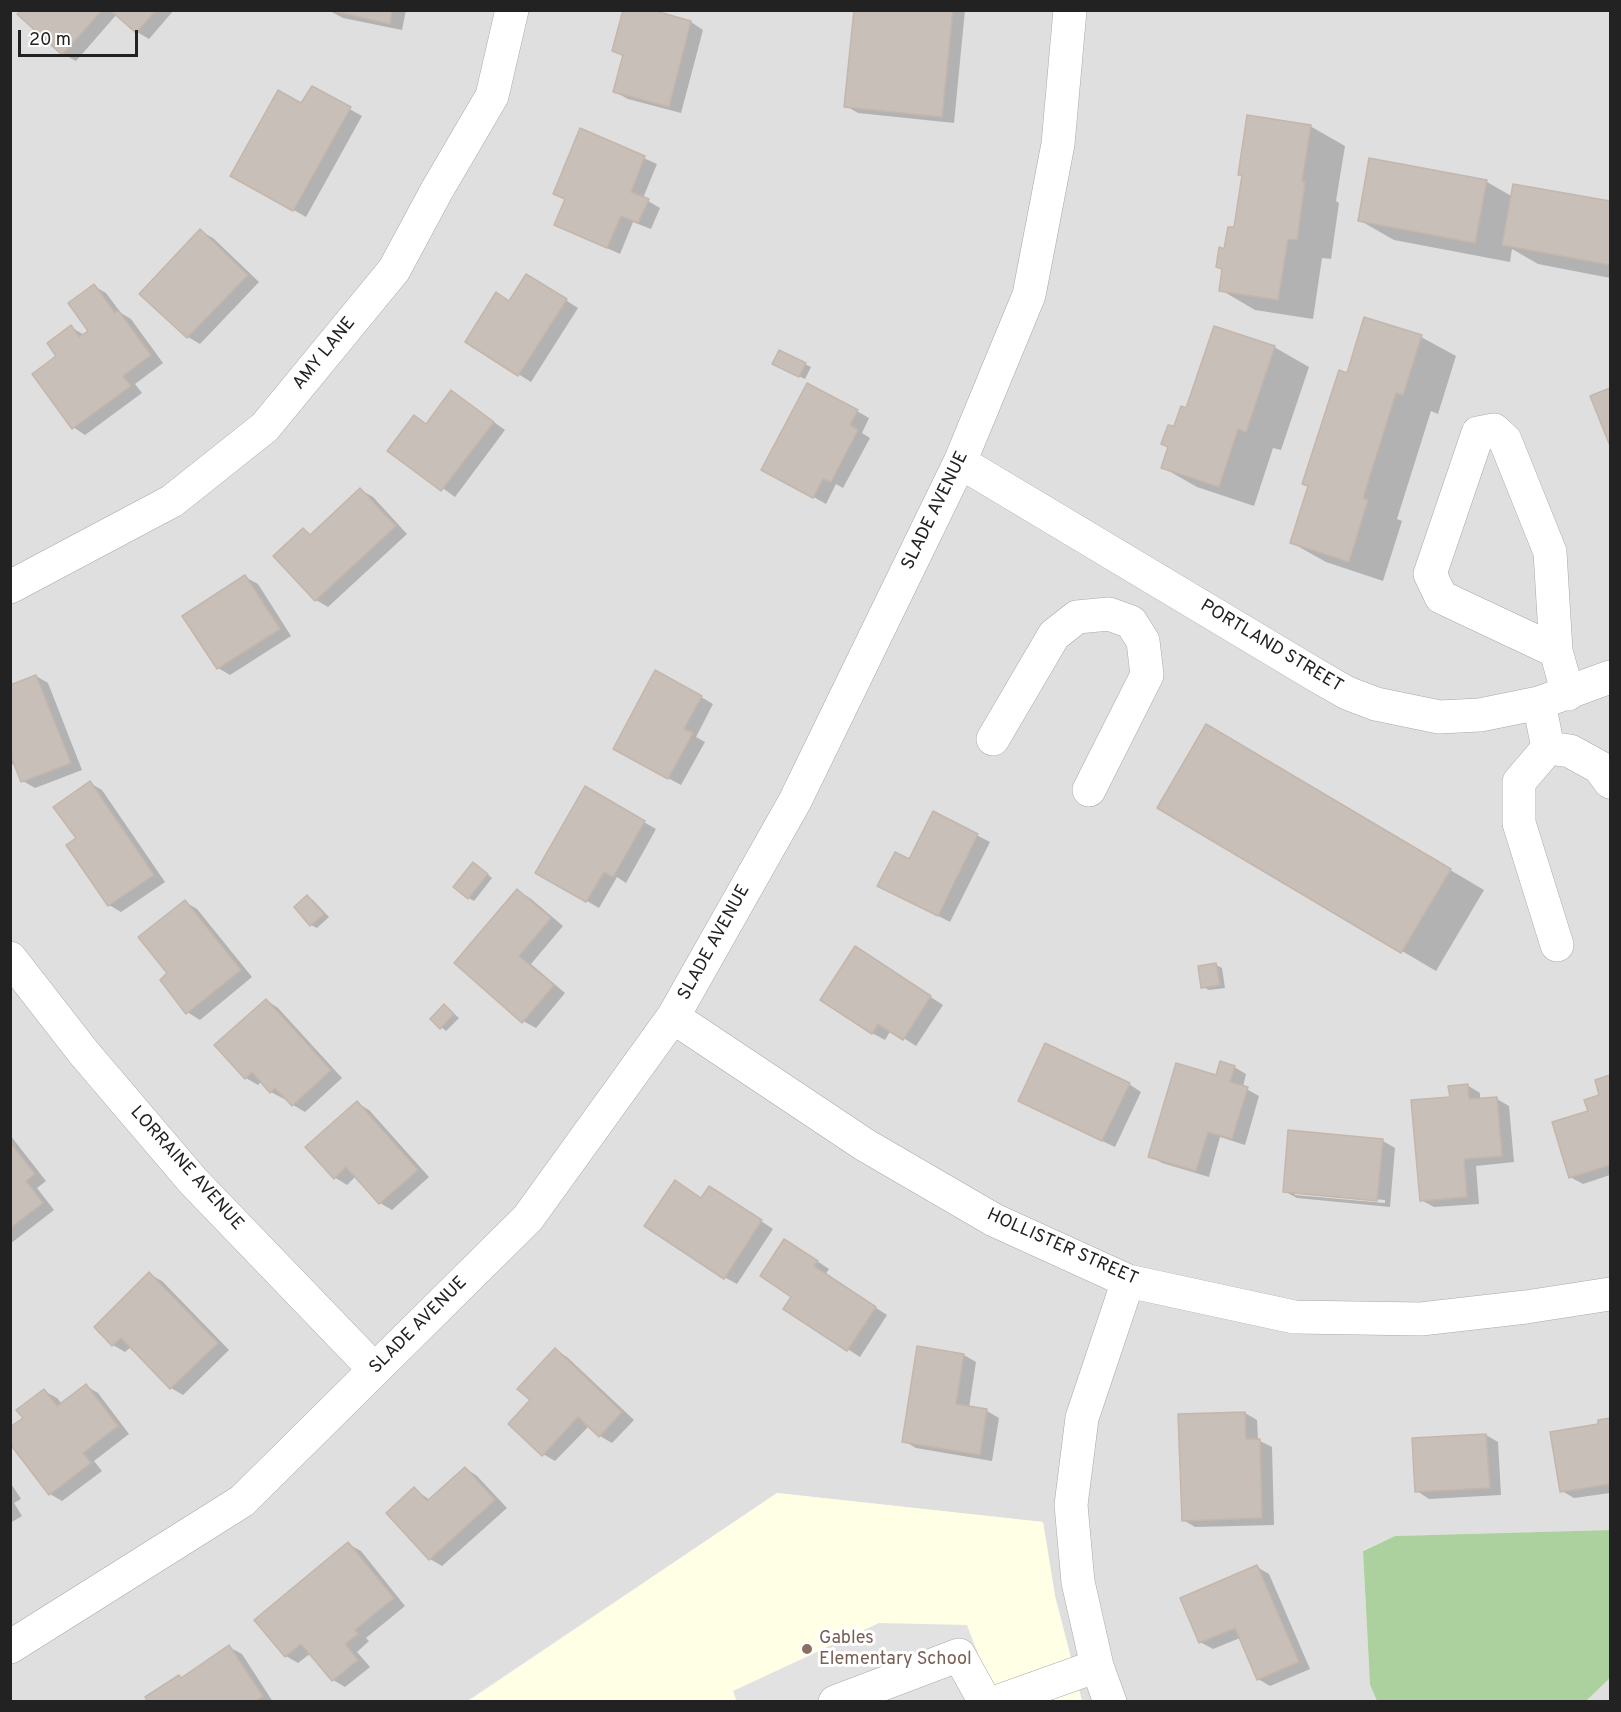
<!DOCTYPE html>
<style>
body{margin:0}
#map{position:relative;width:1621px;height:1712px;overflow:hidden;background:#f2efe9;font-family:Overpass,sans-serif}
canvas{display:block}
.frame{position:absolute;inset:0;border:12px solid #222;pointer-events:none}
.scale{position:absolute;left:18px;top:30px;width:120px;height:27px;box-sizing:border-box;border:3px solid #222;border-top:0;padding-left:8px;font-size:18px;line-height:21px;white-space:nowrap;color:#222;-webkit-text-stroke:4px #fff;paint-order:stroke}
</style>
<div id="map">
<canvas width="1621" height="1712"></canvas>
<div class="frame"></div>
<div class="scale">20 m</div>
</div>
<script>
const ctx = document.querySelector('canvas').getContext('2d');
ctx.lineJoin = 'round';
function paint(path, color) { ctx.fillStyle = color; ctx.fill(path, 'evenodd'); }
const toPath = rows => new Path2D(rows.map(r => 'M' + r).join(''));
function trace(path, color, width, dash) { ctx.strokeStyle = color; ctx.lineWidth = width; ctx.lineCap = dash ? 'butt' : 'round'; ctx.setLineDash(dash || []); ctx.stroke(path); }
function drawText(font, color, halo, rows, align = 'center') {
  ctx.font = font + ' Overpass,sans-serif'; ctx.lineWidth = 6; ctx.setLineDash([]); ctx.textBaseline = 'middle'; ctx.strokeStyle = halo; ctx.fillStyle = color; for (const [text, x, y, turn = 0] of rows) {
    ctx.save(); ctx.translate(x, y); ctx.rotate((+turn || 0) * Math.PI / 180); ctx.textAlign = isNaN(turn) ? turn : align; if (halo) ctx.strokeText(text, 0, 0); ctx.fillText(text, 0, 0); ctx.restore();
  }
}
const residential = toPath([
 [11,11,1610,11,1610,1530,1395,1536,1363,1550,1370,1685,1377,1701,1082,1701,1055,1596,1043,1522,777,1493,467,1701,11,1702],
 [1610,1678,1610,1701,1586,1701]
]);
const education = toPath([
 [777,1493,1043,1522,1055,1596,1082,1701,467,1702]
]);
const forest = toPath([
 [1610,1530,1610,1678,1586,1701,1377,1701,1370,1685,1363,1551,1395,1536]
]);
const parking = toPath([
 [879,1623,967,1625,996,1701,737,1702,733,1691]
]);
const shadow = toPath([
 [23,10,174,10,149,39,137,32,117,14,76,61,63,54,19,14],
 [406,10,402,30,343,18,330,11],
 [646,10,691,22,703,30,681,113,628,99,615,92,624,57,614,51],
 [856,10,965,10,954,123,858,113,846,106],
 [312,88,362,116,306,217,232,175,302,106],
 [1310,126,1345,146,1336,201,1339,203,1331,259,1322,258,1313,319,1255,310,1221,290,1223,270,1217,267,1235,229,1244,176,1240,174],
 [581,130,657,164,643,198,660,208,651,229,633,222,620,254,556,225,566,200,554,193],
 [1487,182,1513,197,1515,185,1610,203,1610,278,1538,264,1512,249,1510,262,1394,240,1359,220],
 [200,231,213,238,259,282,200,344,188,337],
 [539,283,578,308,531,382,467,342],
 [94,286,106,293,121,313,131,319,163,363,135,384,142,393,85,435,73,427,58,356,71,327,84,335,90,331],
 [1421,337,1456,356,1438,414,1431,411,1397,519,1402,521,1383,581,1326,562,1292,543,1347,375],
 [1274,347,1309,367,1281,450,1273,448,1254,506,1197,487,1162,467,1174,428,1187,410],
 [780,352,811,367,805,379,779,367],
 [1610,389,1610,442,1592,397],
 [452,392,505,430,455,497,389,450,414,417,427,425],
 [857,411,869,418,862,433,870,438,843,488,836,484,826,504,774,475],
 [361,490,373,497,407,534,328,607,316,600,303,530,312,535],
 [245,577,258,584,291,636,230,675,218,668],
 [36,676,48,683,82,770,35,788,23,781,16,764,10,765,10,686],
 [701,697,713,704,696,737,705,742,681,785,627,756],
 [1241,746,1484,890,1436,971,1402,951],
 [90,783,102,790,165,882,121,912,109,905,78,839],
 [585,788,656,829,626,883,617,877,599,908,537,872],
 [934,813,990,842,950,922,892,892],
 [479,867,492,878,474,901,469,898],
 [517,891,530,898,563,926,531,964,565,993,536,1028,523,1021,456,963],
 [308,897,313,900,329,917,317,928,311,925],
 [185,902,197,909,252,977,200,1020,187,1012,169,973],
 [868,956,943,1005,916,1046,891,1030,885,1040,872,1033],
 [1216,965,1222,968,1225,988,1209,990,1203,987],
 [266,1000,278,1008,342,1078,305,1112,293,1105,286,1097,284,1099,271,1092,262,1081,258,1085,246,1078],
 [445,1006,459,1018,446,1031,441,1027],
 [1234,1067,1246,1074,1243,1087,1259,1096,1245,1145,1220,1137,1209,1177,1162,1163,1150,1156,1217,1077],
 [1610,1077,1610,1175,1583,1184,1570,1177,1590,1112,1601,1096,1597,1081],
 [1129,1084,1141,1092,1115,1147,1032,1108],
 [1467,1085,1480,1093,1480,1100,1497,1099,1509,1106,1514,1162,1476,1166,1479,1204,1434,1207,1421,1200,1451,1098],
 [357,1103,369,1110,429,1177,392,1210,380,1203,356,1176,347,1185,334,1177],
 [10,1135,46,1181,37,1188,54,1210,10,1244],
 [1383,1141,1395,1148,1390,1207,1297,1198,1284,1191],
 [1295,1192,1385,1200,1385,1203,1295,1195],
 [722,1195,773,1229,737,1284,724,1277,702,1199],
 [797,1248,829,1269,825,1275,887,1315,860,1357,785,1309,793,1296],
 [149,1274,162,1281,229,1350,183,1395,171,1388,131,1347,125,1352,113,1345,96,1327],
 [555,1350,567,1357,634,1420,612,1443,600,1436,589,1426,555,1461,543,1454,532,1400],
 [964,1355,976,1362,969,1408,987,1411,999,1418,992,1461,916,1448,904,1441],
 [86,1386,98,1393,129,1434,94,1461,102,1471,62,1501,50,1494,25,1418,44,1391,57,1398,62,1404],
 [1245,1413,1257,1420,1258,1440,1272,1447,1274,1525,1195,1527,1183,1520],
 [1610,1419,1610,1493,1574,1498,1562,1491,1600,1425,1600,1421],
 [1486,1435,1498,1442,1501,1495,1429,1499,1417,1491],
 [465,1468,477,1476,507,1508,442,1566,430,1559,388,1513,414,1489,430,1500],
 [10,1482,21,1499,14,1503,22,1516,10,1523],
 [348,1544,361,1551,405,1606,366,1638,369,1641,357,1652,370,1667,345,1687,333,1680,311,1653,298,1663,286,1656],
 [1257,1567,1269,1574,1310,1669,1270,1686,1258,1679,1240,1638,1213,1649,1200,1642],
 [229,1647,242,1654,273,1702,150,1702,179,1676,182,1678]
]);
const building = toPath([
 [21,10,102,10,62,55,17,14,21,10],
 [110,10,156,10,136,33,110,10],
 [329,10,392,10,390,24,329,10],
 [623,10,652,10,691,21,669,107,613,92,623,55,612,51,623,10],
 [854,10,953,10,942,117,844,107,854,10],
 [312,86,351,107,293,211,230,176,278,90,301,103,312,86],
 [1247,115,1311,125,1302,181,1305,182,1297,240,1288,239,1278,300,1219,291,1222,269,1216,267,1219,247,1224,249,1228,227,1234,227,1242,175,1238,175,1247,115],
 [580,128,645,156,631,192,649,199,638,223,621,216,607,248,554,225,565,199,553,194,580,128],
 [1369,158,1487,180,1475,243,1358,221,1369,158],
 [1513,184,1610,201,1610,265,1502,245,1513,184],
 [200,229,248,275,187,338,139,294,200,229],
 [526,274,567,299,518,376,465,342,496,292,509,301,526,274],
 [94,284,115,313,118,310,151,355,123,376,131,386,72,429,32,374,56,356,47,343,71,325,79,337,88,331,68,303,94,284],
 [1364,317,1422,335,1403,395,1396,393,1363,498,1368,500,1349,562,1290,543,1308,486,1302,484,1339,370,1347,373,1364,317],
 [1214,326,1275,346,1246,432,1238,429,1219,487,1161,468,1168,447,1161,444,1168,425,1174,426,1181,406,1186,408,1214,326],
 [779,350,806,363,799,377,772,364,779,350],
 [807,383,858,410,850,425,858,430,831,482,823,479,813,498,761,470,807,383],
 [1610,388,1610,446,1590,396,1610,388],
 [451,390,494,422,441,491,387,451,414,415,426,424,451,390],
 [360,488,396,526,315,601,273,556,303,528,310,535,360,488],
 [245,575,280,629,217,669,182,616,245,575],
 [655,670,702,696,684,729,693,733,668,779,613,749,655,670],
 [36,675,71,763,21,782,10,754,10,685,36,675],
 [1206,724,1451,869,1401,953,1157,808,1206,724],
 [90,781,154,875,108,906,66,845,76,838,53,807,90,781],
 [585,786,645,821,613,877,604,872,586,902,535,873,585,786],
 [933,811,978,834,938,916,877,886,895,852,909,859,933,811],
 [473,862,488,874,468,899,453,887,473,862],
 [517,889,551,918,519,956,554,985,522,1023,454,963,517,889],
 [307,895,324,914,310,926,294,907,307,895],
 [185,900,241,970,186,1014,160,980,167,973,138,937,185,900],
 [855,946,931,996,903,1040,878,1024,872,1034,820,1000,855,946],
 [1216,963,1220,985,1201,988,1198,966,1216,963],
 [266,999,331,1070,292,1106,275,1088,270,1093,252,1072,245,1079,214,1045,266,999],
 [444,1004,454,1014,440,1029,430,1019,444,1004],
 [1045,1043,1130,1083,1102,1141,1018,1101,1045,1043],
 [1220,1061,1235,1066,1230,1082,1248,1087,1232,1139,1208,1132,1196,1171,1148,1157,1176,1063,1216,1075,1220,1061],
 [1610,1075,1610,1165,1569,1178,1552,1122,1588,1111,1584,1100,1599,1095,1595,1080,1610,1075],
 [1468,1084,1469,1099,1497,1097,1502,1156,1464,1159,1467,1197,1420,1201,1411,1100,1450,1097,1448,1086,1468,1084],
 [357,1101,418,1170,379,1204,346,1167,334,1179,305,1147,357,1101],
 [1288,1130,1383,1139,1377,1201,1283,1192,1288,1130],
 [10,1142,35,1174,26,1181,43,1203,10,1228,10,1142],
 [675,1180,701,1198,709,1186,762,1220,724,1279,644,1226,675,1180],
 [784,1239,818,1261,814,1266,876,1307,847,1351,783,1309,791,1297,760,1276,784,1239],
 [149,1272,218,1343,170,1389,121,1338,112,1346,94,1327,149,1272],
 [917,1346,964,1354,956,1404,987,1409,980,1455,902,1442,917,1346],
 [555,1348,622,1412,599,1437,578,1417,542,1456,508,1424,530,1400,517,1389,555,1348],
 [86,1384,118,1426,83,1453,91,1463,49,1495,10,1444,10,1427,23,1418,16,1410,44,1389,57,1406,86,1384],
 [1245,1412,1246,1439,1260,1439,1262,1518,1182,1521,1178,1414,1245,1412],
 [1610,1418,1610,1484,1560,1492,1550,1432,1598,1424,1598,1420,1610,1418],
 [1486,1434,1490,1488,1415,1492,1412,1438,1486,1434],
 [465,1467,495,1500,429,1560,386,1513,414,1487,427,1501,465,1467],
 [348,1542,394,1598,355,1630,358,1634,345,1644,358,1660,332,1681,301,1644,285,1657,254,1620,348,1542],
 [1257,1565,1299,1662,1257,1680,1235,1628,1199,1643,1180,1598,1257,1565],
 [229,1645,263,1696,255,1702,148,1702,145,1697,179,1675,181,1678,229,1645]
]);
const minor = toPath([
 [960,462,1314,674,1347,693,1376,704,1439,717,1480,715,1539,703,1610,677],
 [10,587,172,501,265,427,394,270,437,190,492,96,512,10],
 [1556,651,1441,597,1430,574,1478,433,1494,430,1505,440,1550,552,1556,651,1568,694],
 [1539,703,1548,748,1519,782,1519,823,1557,945],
 [993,739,1054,635,1077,617,1109,614,1131,622,1143,641,1147,675,1089,790],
 [1548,748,1570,751,1599,767,1610,782],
 [10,958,84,1053,193,1181,374,1369],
 [673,1017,865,1145,994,1220,1128,1281,1294,1317,1421,1319,1526,1307,1610,1294],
 [10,1647,242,1501,528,1218,673,1017,795,801,960,462,1029,295,1058,144,1070,10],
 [835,1702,959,1655,985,1702],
 [996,1702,1097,1666],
 [1110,1702,1097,1666,1078,1582,1071,1505,1082,1418,1128,1281]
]);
const markers = [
 [807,1649,6,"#8d6e63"]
];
const streetNames = [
 ["AMY LANE",325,354,-51],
 ["SLADE AVENUE",936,511,-64],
 ["PORTLAND STREET",1271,647,31],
 ["SLADE AVENUE",715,943,-61],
 ["LORRAINE AVENUE",186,1169,48],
 ["HOLLISTER STREET",1062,1248,24],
 ["SLADE AVENUE",419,1326,-45]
];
const educationNames = [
 ["Gables",819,1639],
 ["Elementary School",819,1660]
];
paint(residential, '#e0dfdf');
paint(education, '#ffffe5');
paint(forest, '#add19e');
paint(parking, '#e2e2e2');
paint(shadow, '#0003');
paint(building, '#c7bfb8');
trace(building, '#c4b6ab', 1.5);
trace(minor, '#a9a9a9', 34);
trace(minor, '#fff', 33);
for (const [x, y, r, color] of markers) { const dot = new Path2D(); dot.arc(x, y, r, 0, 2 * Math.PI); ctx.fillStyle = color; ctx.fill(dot); trace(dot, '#fff', 2); }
drawText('18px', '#222', '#fff', streetNames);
drawText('18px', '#785e54', '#fff', educationNames, 'left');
</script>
